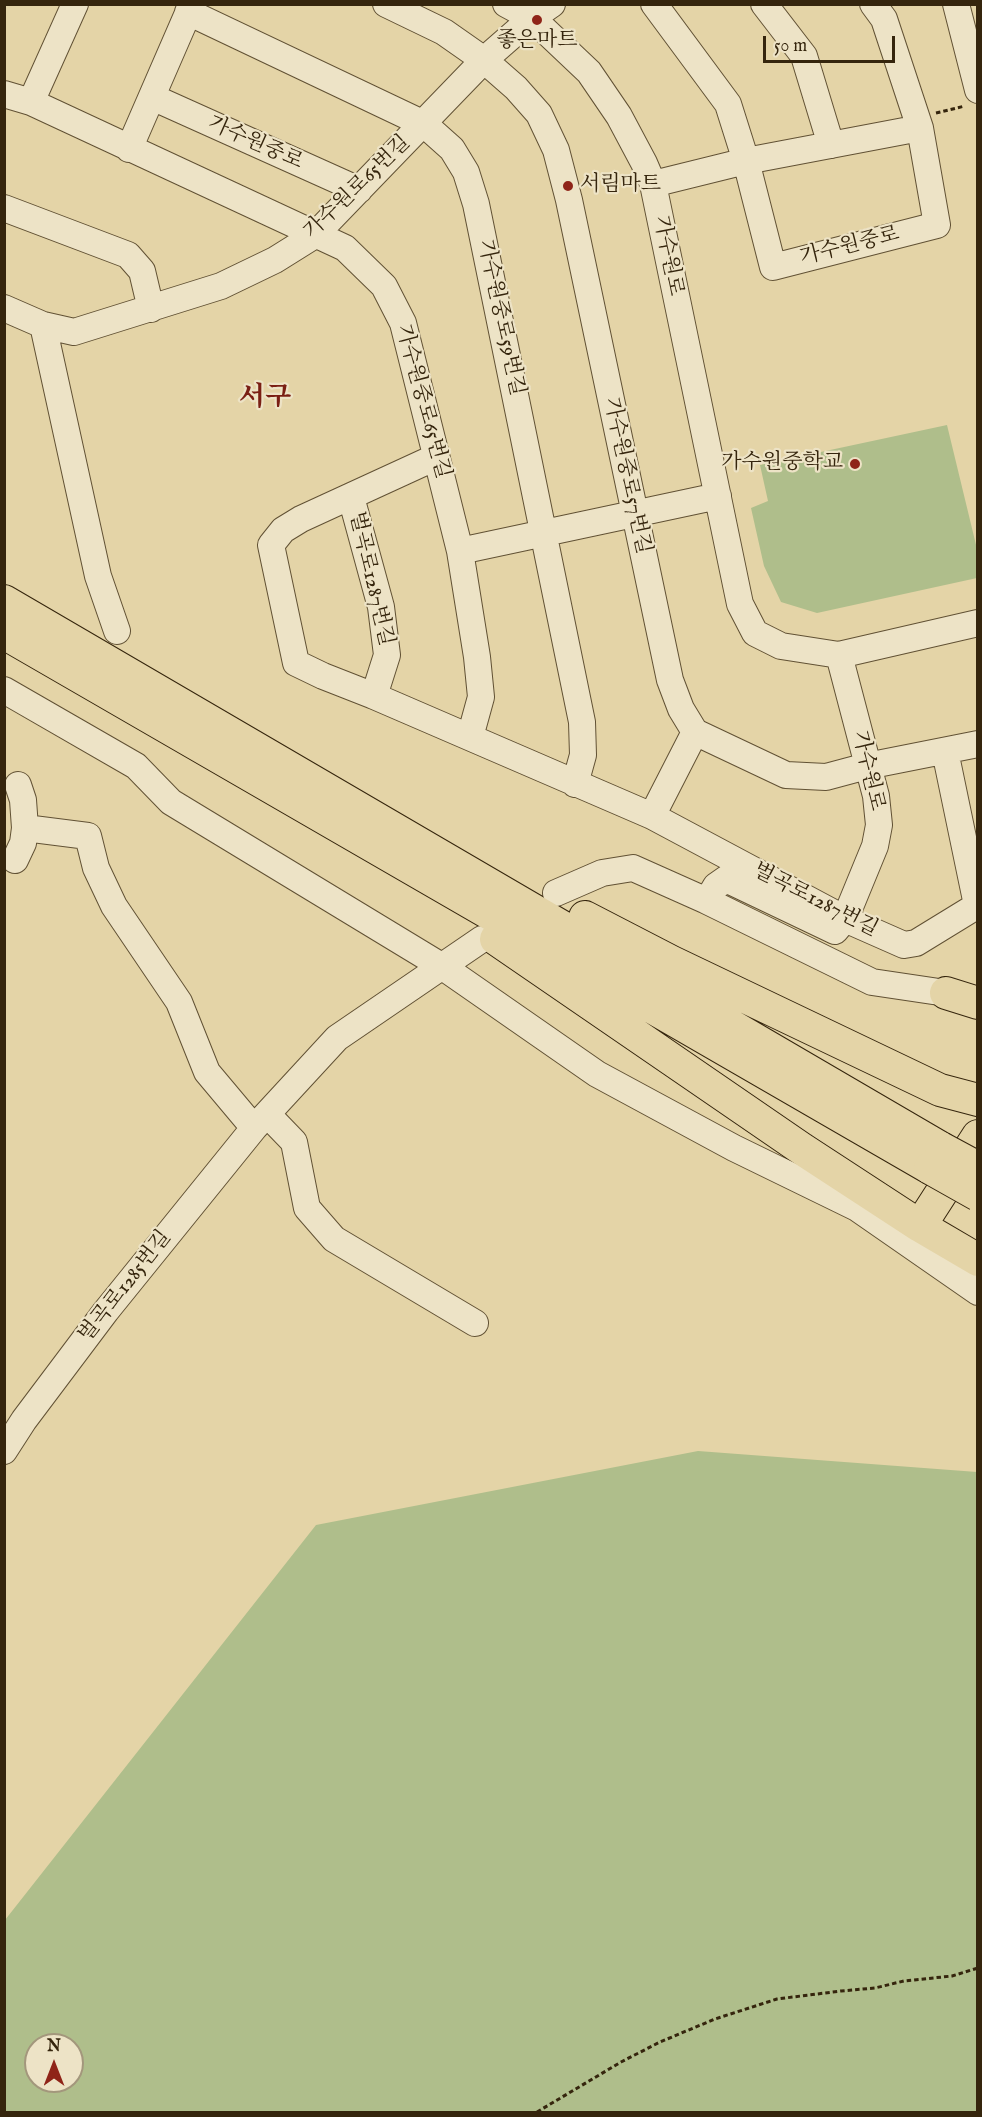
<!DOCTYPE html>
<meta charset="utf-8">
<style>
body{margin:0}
#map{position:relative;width:982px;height:2117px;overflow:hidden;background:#e4d4a7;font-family:"IM FELL English",serif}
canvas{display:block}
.frame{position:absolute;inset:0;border:6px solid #35250d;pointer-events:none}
.north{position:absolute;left:24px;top:2033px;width:60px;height:60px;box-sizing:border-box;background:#ede3c6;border:2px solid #a3977c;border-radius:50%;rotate:0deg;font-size:16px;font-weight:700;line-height:24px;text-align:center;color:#35250d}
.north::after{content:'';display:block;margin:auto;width:21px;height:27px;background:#8f2418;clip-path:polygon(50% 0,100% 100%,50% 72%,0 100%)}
.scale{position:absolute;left:763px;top:36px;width:132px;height:27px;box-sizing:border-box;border:3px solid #35250d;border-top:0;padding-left:8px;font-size:18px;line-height:21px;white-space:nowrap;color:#35250d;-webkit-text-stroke:4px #ede3c6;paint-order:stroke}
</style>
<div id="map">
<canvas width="982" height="2117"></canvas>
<div class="frame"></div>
<div class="north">N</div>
<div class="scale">50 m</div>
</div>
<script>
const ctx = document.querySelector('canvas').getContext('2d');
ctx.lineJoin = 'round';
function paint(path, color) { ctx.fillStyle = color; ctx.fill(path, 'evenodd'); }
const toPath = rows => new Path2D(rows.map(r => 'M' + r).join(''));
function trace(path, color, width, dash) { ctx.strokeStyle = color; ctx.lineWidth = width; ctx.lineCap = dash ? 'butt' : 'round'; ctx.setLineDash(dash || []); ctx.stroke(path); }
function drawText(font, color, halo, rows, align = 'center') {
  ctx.font = font + ' "IM FELL English","Noto Serif KR",serif'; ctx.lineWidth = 4.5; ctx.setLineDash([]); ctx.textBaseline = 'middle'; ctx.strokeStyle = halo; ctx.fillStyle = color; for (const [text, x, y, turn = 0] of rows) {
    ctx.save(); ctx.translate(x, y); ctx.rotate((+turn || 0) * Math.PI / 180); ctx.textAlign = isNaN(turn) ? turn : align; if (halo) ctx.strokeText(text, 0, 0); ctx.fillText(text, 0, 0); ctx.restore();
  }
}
const green = toPath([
 [947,425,977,549,977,578,817,613,781,602,764,566,751,508,768,501,760,465],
 [698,1451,977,1472,977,2112,5,2112,5,1920,316,1525],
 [36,2045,72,2045,72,2081,36,2081]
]);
const path = toPath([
 [936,113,965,106],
 [537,2112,621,2062,660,2042,715,2019,777,1999,841,1991,875,1988,904,1981,952,1976,978,1968]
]);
const minor = toPath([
 [386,4,444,32,484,60,516,88,539,114,556,150,569,200,670,680,681,709,695,732,786,775,826,777,867,766,978,744],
 [506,4,532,18,589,72,619,116,644,163,653,184,740,604,755,633,781,646,839,655,978,623],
 [654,4,728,104,746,161,773,267,937,225,920,128,884,19,873,4],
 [764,4,804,56,831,145],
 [956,4,978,90],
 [188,12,424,124,452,149,466,172,476,204,582,722,583,755,575,784],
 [4,94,31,102,345,248,384,286,403,323,460,551,477,657,481,697,470,737],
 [152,97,359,190],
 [31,102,75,4],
 [129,149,192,4],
 [653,184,746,161,920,128],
 [4,208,128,255,142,271,151,309],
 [4,308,43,325,74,332,221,286,275,260,315,235,484,60,532,18,552,4],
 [43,325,98,576,117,631],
 [436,457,301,519,283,530,271,545,296,663,323,676,374,696,652,816,845,919,904,945,916,943,978,905],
 [351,497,381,607,387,655,374,696],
 [460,551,718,496],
 [4,690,136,766,171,802,443,967,597,1074,734,1148,857,1208,978,1292],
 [945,751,977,905],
 [652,816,695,732],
 [25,828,88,836,96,868,114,906,179,1002,207,1072,254,1128],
 [15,860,23,843,25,828,23,800,18,785],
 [556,893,602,873,633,868,707,901,872,982,946,993],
 [707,901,716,886,726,879,835,931,845,919,875,846,879,825,876,796,839,655],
 [267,1114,294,1142,307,1208,334,1239,475,1323],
 [4,1451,24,1420,106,1311,254,1128,337,1038,482,939]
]);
const major = toPath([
 [4,601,941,1148],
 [4,633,930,1168],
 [585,917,672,962,940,1090,978,1100],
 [496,939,802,1149,920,1226,978,1260],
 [946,993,978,1003],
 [920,1226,978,1136]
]);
const majorBridge = toPath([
 [941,1148,978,1168],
 [930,1168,978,1195]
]);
const markers = [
 [537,20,6,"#8f2418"],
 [568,186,6,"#8f2418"],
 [855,464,6,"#8f2418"]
];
const poiNames = [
 ["좋은마트",537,42],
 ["서림마트",580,186,"left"],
 ["가수원중학교",843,464,"right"]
];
const streetNames = [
 ["가수원중로",255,144,24],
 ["가수원로65번길",358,188,-44],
 ["가수원중로",850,247,-14],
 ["가수원로",667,256,79],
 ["가수원중로59번길",500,318,78],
 ["가수원중로65번길",422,402,75],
 ["가수원중로57번길",626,476,78],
 ["벌곡로1287번길",370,579,77],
 ["가수원로",867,771,77],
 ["벌곡로1287번길",815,901,27],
 ["벌곡로1285번길",126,1287,-52]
];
const districtNames = [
 ["서구",265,399]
];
paint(green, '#afbe8b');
trace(minor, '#615134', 28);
trace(major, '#35250d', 34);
trace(path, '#35250d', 3, [4.5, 3]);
trace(minor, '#ede3c6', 26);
trace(major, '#e4d4a7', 32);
trace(majorBridge, '#35250d', 34, []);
trace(majorBridge, '#e4d4a7', 32);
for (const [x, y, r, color] of markers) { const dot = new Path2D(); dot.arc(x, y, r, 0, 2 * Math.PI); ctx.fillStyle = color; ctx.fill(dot); trace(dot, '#ede3c6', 2); }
drawText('21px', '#35250d', '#ede3c6', poiNames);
drawText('21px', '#35250d', '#ede3c6', streetNames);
drawText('bold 27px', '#7a1f14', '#ede3c6', districtNames);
</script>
